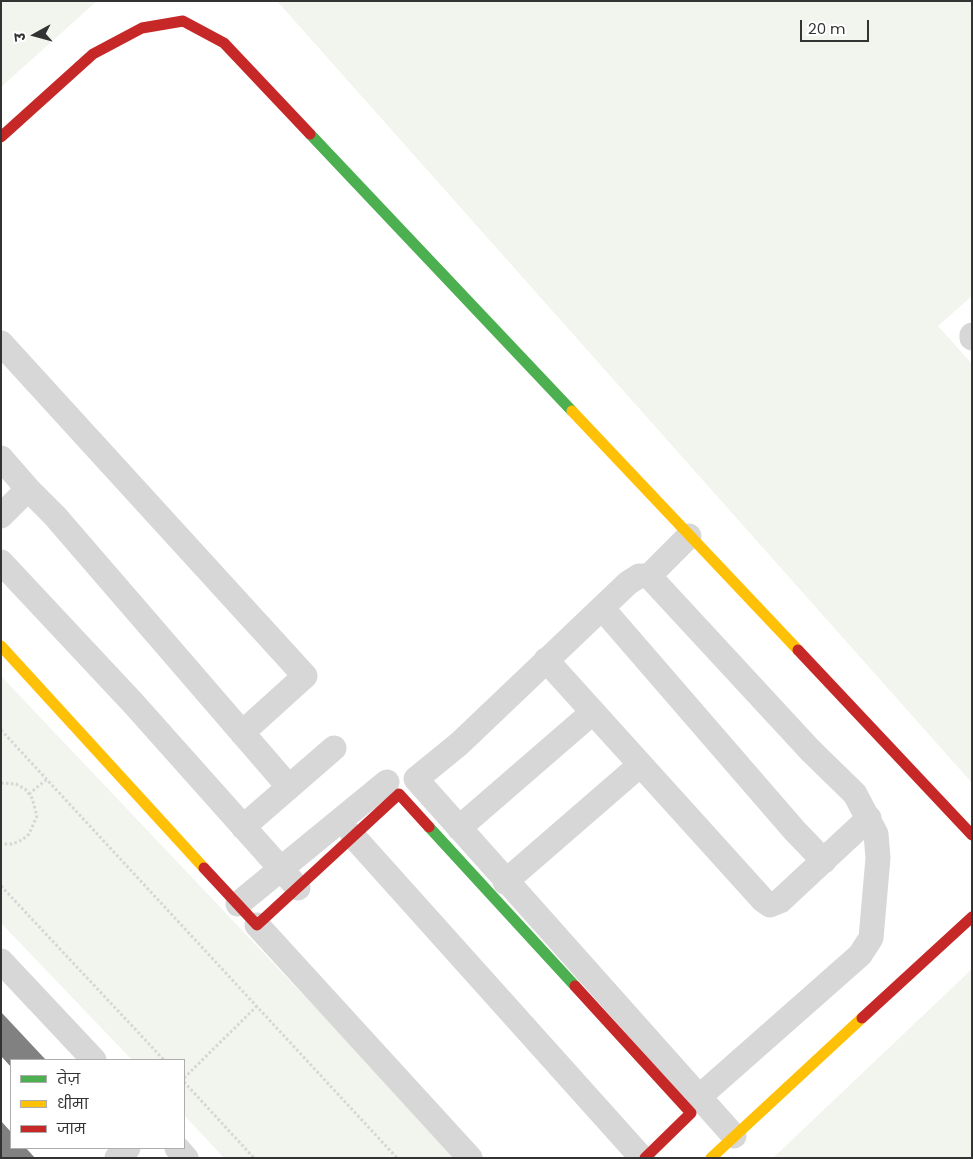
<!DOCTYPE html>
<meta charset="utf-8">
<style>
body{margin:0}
#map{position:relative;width:973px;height:1159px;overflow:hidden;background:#fff;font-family:Poppins,"Noto Sans Devanagari",sans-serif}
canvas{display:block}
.frame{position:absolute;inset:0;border:2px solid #333;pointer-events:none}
.legend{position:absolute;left:10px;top:1059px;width:175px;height:90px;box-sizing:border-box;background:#fff;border:1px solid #adadad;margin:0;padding:6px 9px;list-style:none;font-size:15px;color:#333}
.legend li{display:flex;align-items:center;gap:10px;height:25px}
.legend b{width:25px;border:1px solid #adadad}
.north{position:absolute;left:10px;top:10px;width:50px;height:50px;-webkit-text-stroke:4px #fff;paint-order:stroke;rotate:263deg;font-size:14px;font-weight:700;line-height:20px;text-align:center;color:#333}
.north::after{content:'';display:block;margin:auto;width:18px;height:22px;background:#333;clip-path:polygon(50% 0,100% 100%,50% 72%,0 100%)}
.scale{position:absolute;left:800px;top:20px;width:69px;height:22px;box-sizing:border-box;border:2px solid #333;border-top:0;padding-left:6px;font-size:15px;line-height:18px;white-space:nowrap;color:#333;-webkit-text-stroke:4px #fff;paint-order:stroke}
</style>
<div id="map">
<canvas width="973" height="1159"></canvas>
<div class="frame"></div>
<ul class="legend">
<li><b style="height:6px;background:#4caf50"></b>तेज़</li>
<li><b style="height:6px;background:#ffc107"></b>धीमा</li>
<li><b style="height:6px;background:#c62828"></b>जाम</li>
</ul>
<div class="north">उ</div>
<div class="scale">20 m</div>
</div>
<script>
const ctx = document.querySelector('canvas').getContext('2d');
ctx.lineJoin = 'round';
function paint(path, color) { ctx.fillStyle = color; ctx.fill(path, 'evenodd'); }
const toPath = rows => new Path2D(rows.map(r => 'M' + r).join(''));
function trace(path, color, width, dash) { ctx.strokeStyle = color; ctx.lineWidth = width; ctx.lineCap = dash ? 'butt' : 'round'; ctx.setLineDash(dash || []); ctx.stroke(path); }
const green = toPath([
 [1,1,97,1,1,87],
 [277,1,972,1,972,296,938,326,972,364,972,783],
 [1,676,458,1158,224,1158,184,1115,184,1060,132,1060,1,923],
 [972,969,972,1158,773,1158]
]);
const building = toPath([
 [1,1012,46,1060,11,1060,11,1067,1,1056],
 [1,1121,11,1132,11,1148,26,1148,35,1158,1,1158]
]);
const path = toPath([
 [1,730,397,1158],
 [1,783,16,784,25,789,32,798,37,816,29,834,22,840,12,844,1,844],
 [29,794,47,779],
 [1,886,164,1060],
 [184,1078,257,1006],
 [184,1082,254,1158]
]);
const street = toPath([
 [972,335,972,338],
 [1,343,305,676,242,733],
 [1,458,28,489,55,516,289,787],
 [1,516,28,489],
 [689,536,649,576,639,576,628,583,459,744,416,779,734,1136],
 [1,562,133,703,298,888],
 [649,576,810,750,855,794,876,834,878,858,871,938,860,955,699,1097],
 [602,608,795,831,824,861],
 [546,660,763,900,770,905,780,901,869,818],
 [243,827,334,748],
 [459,828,593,712],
 [353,836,642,1158],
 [505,882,640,765],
 [238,904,387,782],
 [257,925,470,1158],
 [1,961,94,1060],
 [177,1148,186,1158],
 [117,1158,128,1148]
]);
const fast = toPath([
 [310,134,572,411],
 [429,827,575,986]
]);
const slow = toPath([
 [572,411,798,650],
 [1,646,204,868],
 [711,1158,862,1018]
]);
const jam = toPath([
 [1,137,93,54,142,28,183,21,224,43,310,134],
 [798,650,972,835],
 [204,868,257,925,399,794,429,827],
 [575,986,691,1113,645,1158],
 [862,1018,972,917]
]);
paint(green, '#f1f5ed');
paint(building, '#818181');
trace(path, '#d6d6d6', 3, [2.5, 2.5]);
trace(street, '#d7d7d7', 25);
trace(fast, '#4caf50', 11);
trace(slow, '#ffc107', 11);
trace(jam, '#c62828', 11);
</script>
